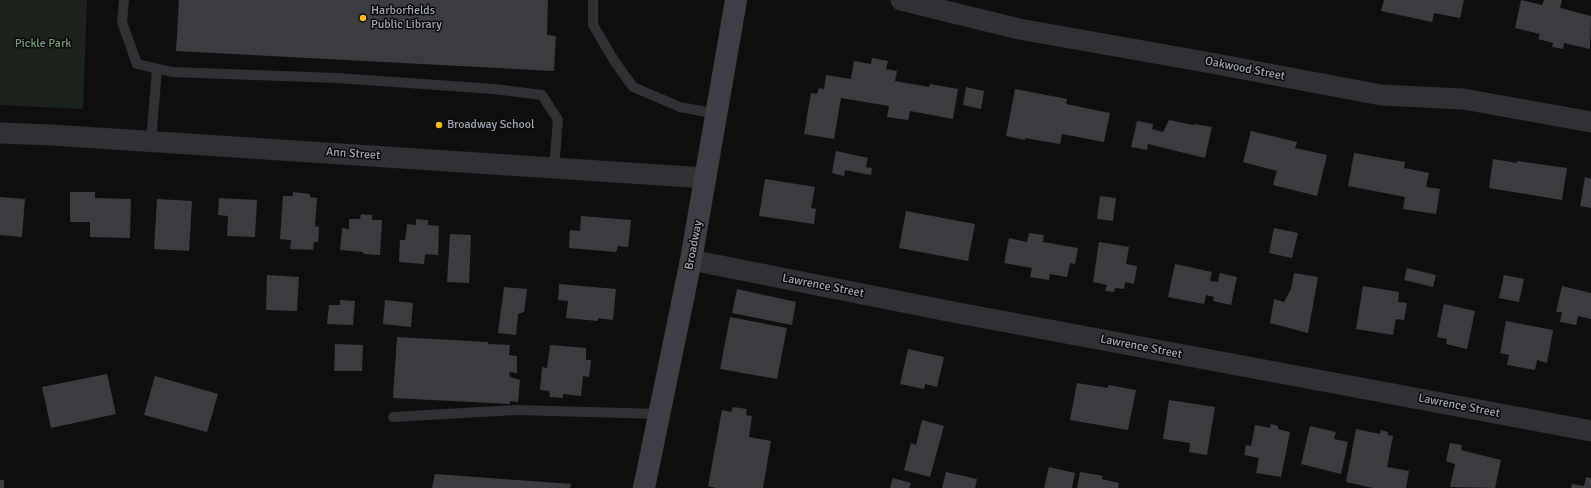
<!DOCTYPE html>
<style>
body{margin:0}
canvas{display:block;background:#0f0f10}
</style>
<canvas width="1591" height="488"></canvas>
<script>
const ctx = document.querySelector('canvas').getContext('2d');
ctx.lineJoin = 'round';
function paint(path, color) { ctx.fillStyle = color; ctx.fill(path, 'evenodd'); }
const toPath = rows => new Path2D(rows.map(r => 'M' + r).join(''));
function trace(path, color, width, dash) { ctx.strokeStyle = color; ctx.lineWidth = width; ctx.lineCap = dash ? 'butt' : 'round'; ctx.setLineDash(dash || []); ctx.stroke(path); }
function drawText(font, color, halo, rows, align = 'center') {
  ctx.font = font + ' Signika,sans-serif'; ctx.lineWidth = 3; ctx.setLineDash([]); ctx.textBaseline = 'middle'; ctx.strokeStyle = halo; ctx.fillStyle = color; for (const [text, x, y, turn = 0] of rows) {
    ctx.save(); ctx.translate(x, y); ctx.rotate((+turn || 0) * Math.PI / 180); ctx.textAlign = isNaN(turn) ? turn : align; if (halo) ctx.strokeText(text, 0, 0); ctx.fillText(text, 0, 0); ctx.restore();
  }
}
const green = toPath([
 [0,0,87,0,83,109,0,105]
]);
const building = toPath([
 [179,0,548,0,547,35,556,36,554,71,176,51],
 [1384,0,1464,0,1460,18,1434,13,1432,22,1381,11],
 [1521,0,1542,5,1544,0,1562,0,1560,8,1591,16,1590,49,1564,43,1563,49,1552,47,1553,43,1538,39,1540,34,1515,28],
 [872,58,888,61,886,69,897,71,895,81,929,87,930,84,958,89,953,119,910,111,908,120,887,117,889,106,841,98,834,139,804,134,811,93,817,94,819,88,824,89,826,75,851,79,854,61,871,64],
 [966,87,984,91,981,109,963,105],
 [1015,89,1067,99,1066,104,1110,113,1104,142,1062,134,1060,144,1025,138,1025,140,1006,136],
 [1169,120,1193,125,1194,124,1212,127,1205,158,1148,144,1147,150,1131,147,1137,121,1153,124,1152,129,1163,132],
 [1251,131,1297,142,1295,148,1327,155,1317,196,1273,185,1277,171,1243,162],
 [836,151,868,158,866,167,872,168,871,175,845,170,844,176,832,173],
 [1354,153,1405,162,1404,168,1429,173,1426,187,1440,189,1436,214,1403,209,1405,197,1348,186],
 [1493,159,1517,163,1517,161,1567,168,1562,200,1489,188],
 [1585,177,1591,179,1591,208,1580,206],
 [765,179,815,187,811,208,816,209,814,224,759,216],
 [70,192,95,192,95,198,131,199,130,238,90,237,90,222,70,222],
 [293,192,310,194,310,197,317,198,315,226,319,227,318,242,314,242,313,250,290,249,291,240,280,239,283,196,293,196],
 [1100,196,1116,198,1113,221,1097,219],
 [0,197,25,199,22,237,0,235],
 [219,198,257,200,255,237,227,236,228,216,218,215],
 [157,199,192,201,189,251,154,249],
 [906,211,975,224,968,261,899,248],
 [361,214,372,215,372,220,382,220,380,255,364,254,363,252,340,250,342,228,349,229,349,219,360,219],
 [581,216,631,220,628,247,618,246,616,252,569,248,570,230,580,231],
 [416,219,428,220,428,225,439,226,438,255,425,254,424,264,399,262,400,240,405,240,407,224,416,225],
 [1274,228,1298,233,1292,258,1269,253],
 [1029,233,1044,235,1043,242,1078,248,1075,264,1070,263,1067,277,1050,274,1049,280,1030,277,1032,268,1004,263,1009,238,1027,242],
 [450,234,471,235,469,283,447,282],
 [1099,242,1129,247,1126,264,1137,266,1134,284,1125,282,1124,289,1115,288,1114,292,1105,291,1107,285,1093,282],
 [1175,264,1212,272,1210,281,1218,282,1220,273,1237,277,1231,305,1213,301,1214,297,1206,295,1204,304,1168,297],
 [1407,268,1436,275,1433,287,1404,280],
 [1294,273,1318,277,1308,333,1270,323,1274,299,1284,302,1291,289],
 [267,275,299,277,297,311,266,310],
 [1504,275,1524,279,1519,302,1499,298],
 [559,284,616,289,613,320,598,318,598,321,566,318,568,301,558,300],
 [1363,286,1399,292,1398,302,1407,303,1404,320,1396,319,1393,335,1356,329],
 [1562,286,1591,293,1591,319,1578,316,1576,325,1560,322,1562,312,1556,312],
 [504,287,527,289,524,312,518,314,516,335,498,333],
 [737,289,796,302,792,325,732,313],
 [340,300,355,301,353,325,327,324,329,305,340,305],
 [385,300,413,303,411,327,383,324],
 [1444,304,1475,311,1467,349,1446,344,1447,339,1437,337],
 [730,317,787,328,777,379,720,369],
 [1506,321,1553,330,1547,363,1537,360,1535,370,1507,365,1509,355,1500,353],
 [397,337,488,342,488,344,510,345,509,355,517,356,517,373,509,372,510,377,520,380,518,402,510,401,510,404,393,398],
 [335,344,363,345,362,371,334,371],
 [550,345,586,348,586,360,591,360,589,377,583,376,581,396,563,394,563,398,550,397,549,391,540,390,542,367,547,368],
 [908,349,944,357,937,387,925,384,924,389,900,384],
 [107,374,116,414,51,428,42,387],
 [155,376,218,394,207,432,144,415],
 [1077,383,1108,388,1108,385,1136,390,1128,430,1070,420],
 [1169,400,1215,407,1207,455,1189,452,1190,443,1163,439],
 [733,407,747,409,746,415,752,416,749,437,771,441,763,488,716,488,708,486,722,410,731,412],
 [922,420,944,426,930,477,904,470,911,443,916,445],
 [1271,424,1278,426,1278,429,1290,432,1281,477,1256,473,1259,458,1244,455,1246,445,1251,446,1255,425,1270,428],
 [1310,426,1336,432,1334,439,1348,442,1341,474,1301,464],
 [1356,429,1380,434,1381,430,1388,432,1388,435,1393,436,1387,467,1409,471,1406,488,1373,488,1346,482],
 [1450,443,1462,445,1461,450,1501,460,1495,488,1450,487,1455,464,1446,461],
 [1049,467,1075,473,1072,488,1044,488],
 [946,472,977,479,975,488,942,488],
 [1080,472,1103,476,1102,479,1119,483,1118,488,1077,488],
 [435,474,571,484,570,488,432,488],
 [1586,477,1591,478,1591,488,1571,488,1572,484,1584,486],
 [893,478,911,483,909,488,890,488],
 [0,480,4,480,4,488,0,488]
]);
const service = toPath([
 [124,0,122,22,137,64,172,72,337,78,494,89,542,95,558,120,554,168],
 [593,0,593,25,615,62,633,87,680,107,717,114],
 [151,141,157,69],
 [393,417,516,410,660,414]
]);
const minor = toPath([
 [901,0,1019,29,1211,63,1381,95,1463,99,1591,122],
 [0,133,52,135,706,178],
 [691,260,953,312,1591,431]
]);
const secondary = toPath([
 [644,488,691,260,736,0]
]);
const markers = [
 [363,18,4,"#fdb81b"],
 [439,125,4,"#fdb81b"]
];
const poiNames = [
 ["Harborfields",371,11],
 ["Public Library",371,25],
 ["Broadway School",447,125]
];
const parkNames = [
 ["Pickle Park",43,44]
];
const streetNames = [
 ["Oakwood Street",1245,69,11],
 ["Ann Street",353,154,4],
 ["Broadway",694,245,-79],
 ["Lawrence Street",823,286,11],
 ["Lawrence Street",1141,347,11],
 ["Lawrence Street",1459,406,11]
];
paint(green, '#1b231c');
paint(building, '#3b3c40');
trace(service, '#303035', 10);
trace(minor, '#303035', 21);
trace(secondary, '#3e3f46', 22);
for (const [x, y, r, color] of markers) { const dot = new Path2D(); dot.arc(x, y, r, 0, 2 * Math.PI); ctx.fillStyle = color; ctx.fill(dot); trace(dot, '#0a0a0b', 1.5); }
drawText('12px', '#9fa4b2', '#0a0a0b', poiNames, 'left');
drawText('12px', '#749f78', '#0a0a0b', parkNames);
drawText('12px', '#9fa4b2', '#0a0a0b', streetNames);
</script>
